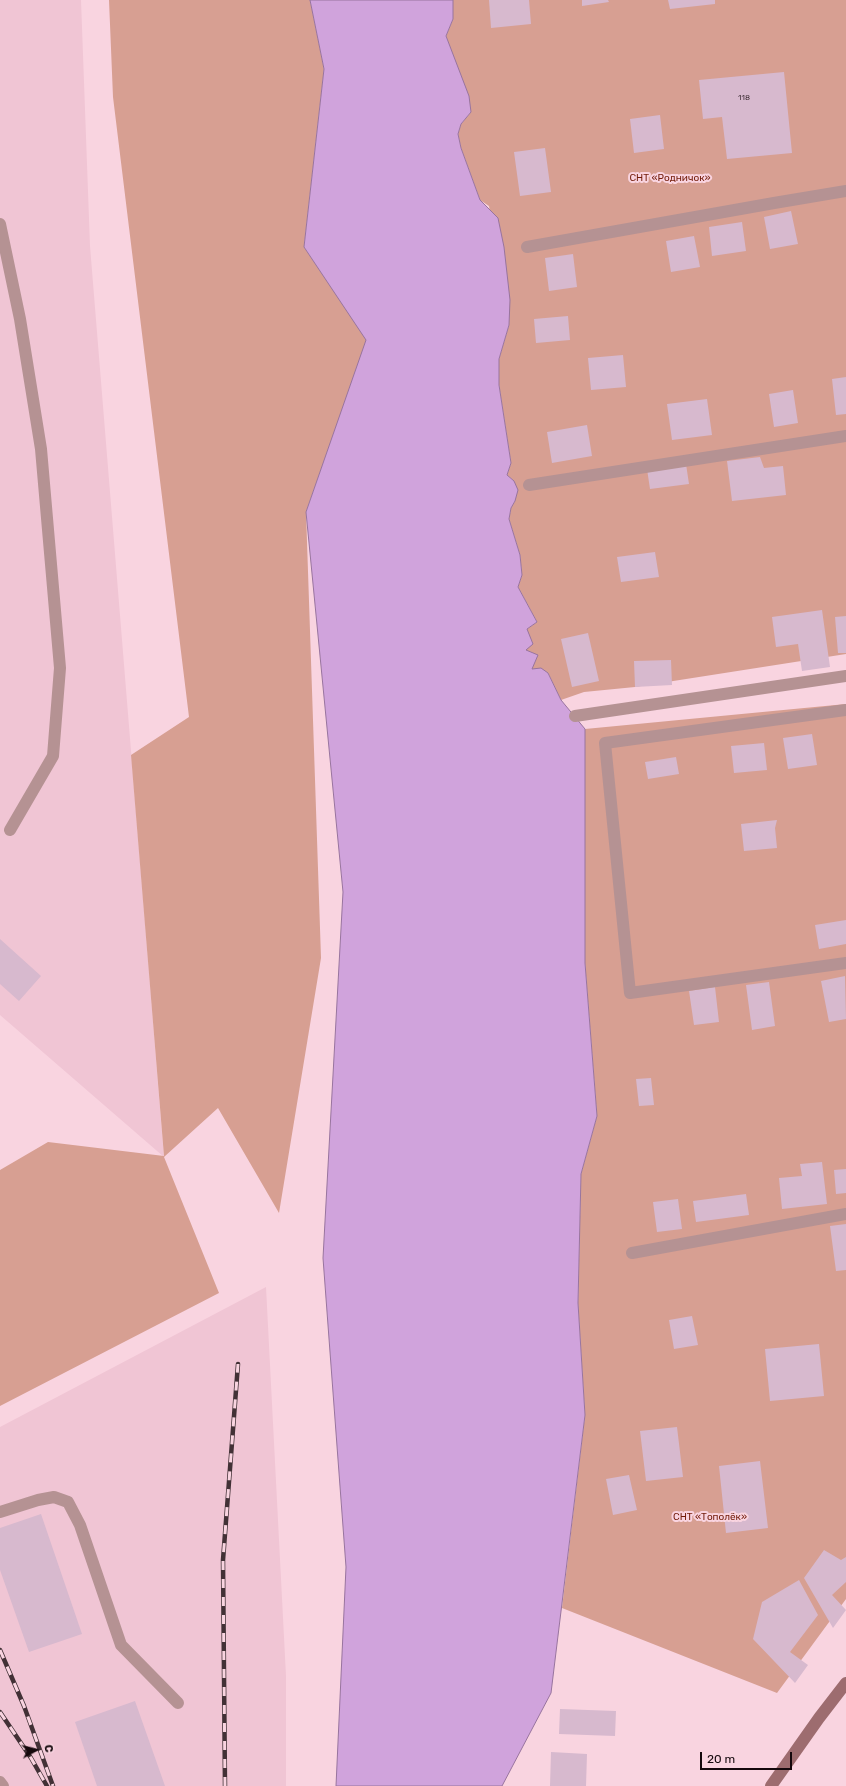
<!DOCTYPE html>
<meta charset="utf-8">
<style>
body{margin:0}
#map{position:relative;width:846px;height:1786px;overflow:hidden;background:#f9d4e0;font-family:Rubik,sans-serif}
canvas{display:block}
.north{position:absolute;left:16px;top:1730px;width:40px;height:40px;-webkit-text-stroke:3px #f9d4e0;paint-order:stroke;rotate:83deg;font-size:11px;font-weight:700;line-height:16px;text-align:center;color:#14080c}
.north::after{content:'';display:block;margin:auto;width:14px;height:18px;background:#14080c;clip-path:polygon(50% 0,100% 100%,50% 72%,0 100%)}
.scale{position:absolute;left:700px;top:1752px;width:92px;height:18px;box-sizing:border-box;border:2px solid #14080c;border-top:0;padding-left:5px;font-size:12px;line-height:14px;white-space:nowrap;color:#14080c;-webkit-text-stroke:3px #f9d4e0;paint-order:stroke}
</style>
<div id="map">
<canvas width="846" height="1786"></canvas>
<div class="north">С</div>
<div class="scale">20 m</div>
</div>
<script>
const ctx = document.querySelector('canvas').getContext('2d');
ctx.lineJoin = 'round';
function paint(path, color) { ctx.fillStyle = color; ctx.fill(path, 'evenodd'); }
const toPath = rows => new Path2D(rows.map(r => 'M' + r).join(''));
function trace(path, color, width, dash) { ctx.strokeStyle = color; ctx.lineWidth = width; ctx.lineCap = dash ? 'butt' : 'round'; ctx.setLineDash(dash || []); ctx.stroke(path); }
function drawText(font, color, halo, rows, align = 'center') {
  ctx.font = font + ' Rubik,sans-serif'; ctx.lineWidth = 4; ctx.setLineDash([]); ctx.textBaseline = 'middle'; ctx.strokeStyle = halo; ctx.fillStyle = color; for (const [text, x, y, turn = 0] of rows) {
    ctx.save(); ctx.translate(x, y); ctx.rotate((+turn || 0) * Math.PI / 180); ctx.textAlign = isNaN(turn) ? turn : align; if (halo) ctx.strokeText(text, 0, 0); ctx.fillText(text, 0, 0); ctx.restore();
  }
}
const built = toPath([
 [0,0,81,0,90,246,164,1157,0,1015],
 [266,1287,286,1676,286,1786,0,1786,0,1427]
]);
const green = toPath([
 [109,0,310,0,324,69,304,247,367,340,306,512,321,958,279,1213,218,1108,164,1157,219,1293,0,1406,0,1170,48,1142,164,1156,131,755,189,717,113,97],
 [453,0,846,0,846,654,635,687,584,692,561,700,548,673,531,669,525,650,527,629,537,622,518,587,522,575,520,555,509,519,511,508,515,501,514,481,507,475,511,463,499,385,499,359,509,325,489,206,480,200,461,148,458,134,461,124,471,112,446,36,453,19],
 [846,704,846,1599,777,1693,562,1608,585,1415,578,1303,581,1174,597,1116,585,963,585,729]
]);
const water = toPath([
 [310,0,453,0,453,19,446,36,469,96,471,112,461,124,458,134,461,148,480,200,498,218,504,247,510,300,509,325,499,359,499,385,511,463,507,475,514,481,518,490,515,501,511,508,509,519,520,555,522,575,518,587,537,622,527,629,533,644,526,650,538,655,532,669,541,668,548,673,561,700,585,729,585,963,597,1116,581,1174,578,1303,585,1415,551,1693,502,1786,336,1786,346,1567,323,1258,343,892,306,512,366,340,304,247,324,69,310,0]
]);
const building = toPath([
 [489,0,529,0,531,24,491,28],
 [582,0,608,0,609,2,582,6],
 [668,0,715,0,715,4,670,9],
 [784,72,792,153,727,159,722,117,703,119,699,80],
 [660,115,664,149,634,153,630,119],
 [545,148,551,192,520,196,514,152],
 [791,211,798,244,770,249,764,217],
 [742,222,746,251,712,256,709,227],
 [694,236,700,267,671,272,666,241],
 [573,254,577,287,549,291,545,258],
 [568,316,570,340,536,343,534,319],
 [623,355,626,387,591,390,588,358],
 [846,377,846,414,836,415,832,379],
 [793,390,798,423,774,427,769,394],
 [707,399,712,435,672,440,667,404],
 [587,425,592,456,552,463,547,432],
 [760,457,764,468,783,466,786,495,732,501,727,461],
 [686,464,689,484,650,489,647,469],
 [655,552,659,577,621,582,617,557],
 [822,610,830,667,802,671,798,644,776,647,772,617],
 [846,616,846,653,838,653,835,617],
 [588,633,599,681,572,687,561,639],
 [671,660,672,685,635,687,634,661],
 [812,734,817,765,788,769,783,738],
 [764,743,767,770,734,773,731,746],
 [676,757,679,774,648,779,645,762],
 [777,820,775,828,777,848,744,851,741,824],
 [846,920,846,944,819,949,815,925],
 [0,939,41,976,19,1001,0,984],
 [845,976,846,1019,829,1022,821,981],
 [769,982,775,1026,752,1030,746,985],
 [715,987,719,1022,694,1025,689,991],
 [651,1078,654,1105,639,1106,636,1079],
 [822,1162,827,1204,782,1209,779,1178,802,1176,800,1164],
 [846,1169,846,1193,836,1194,834,1170],
 [746,1194,749,1215,696,1222,693,1201],
 [678,1199,682,1229,657,1232,653,1202],
 [846,1224,846,1270,836,1271,830,1226],
 [692,1316,698,1345,674,1349,669,1320],
 [819,1344,824,1396,770,1401,765,1349],
 [677,1427,683,1477,646,1481,640,1431],
 [760,1461,768,1528,726,1533,719,1466],
 [629,1475,637,1510,613,1515,606,1479],
 [41,1514,82,1634,29,1652,0,1570,0,1528],
 [824,1550,841,1560,846,1557,846,1582,832,1595,846,1610,833,1628,804,1578],
 [799,1580,818,1615,790,1652,808,1665,795,1683,753,1639,762,1602],
 [135,1701,165,1786,97,1786,75,1722],
 [560,1709,616,1711,615,1736,559,1734],
 [551,1752,587,1754,586,1786,550,1786]
]);
const lane = toPath([
 [0,224,20,319,41,449,60,668,53,756,10,830],
 [527,247,774,203,846,191],
 [529,485,846,436],
 [846,710,605,743,630,993,846,963],
 [575,716,846,676],
 [632,1253,846,1214],
 [0,1512,38,1500,54,1497,68,1502,80,1525,121,1645,178,1703],
 [0,1782,3,1786]
]);
const secondary = toPath([
 [771,1786,819,1718,846,1683]
]);
const rail = toPath([
 [0,1650,24,1706,53,1786],
 [0,1712,31,1758,47,1786],
 [225,1786,223,1560,238,1364]
]);
const numberNames = [
 ["118",744,98]
];
const parkNames = [
 ["СНТ «Родничок»",670,178],
 ["СНТ «Тополёк»",710,1517]
];
paint(built, '#f0c5d4');
paint(green, '#d79f92');
paint(water, '#d0a3dc');
trace(water, '#98749e', 1);
paint(building, '#d7b9ce');
trace(lane, '#b59293', 12);
trace(secondary, '#9d6c6f', 12);
trace(rail, '#423136', 4.5);
trace(rail, '#f9d4e0', 3, [9]);
drawText('8px', '#45343c', null, numberNames);
drawText('10px', '#711a08', '#f9d4e0', parkNames);
</script>
